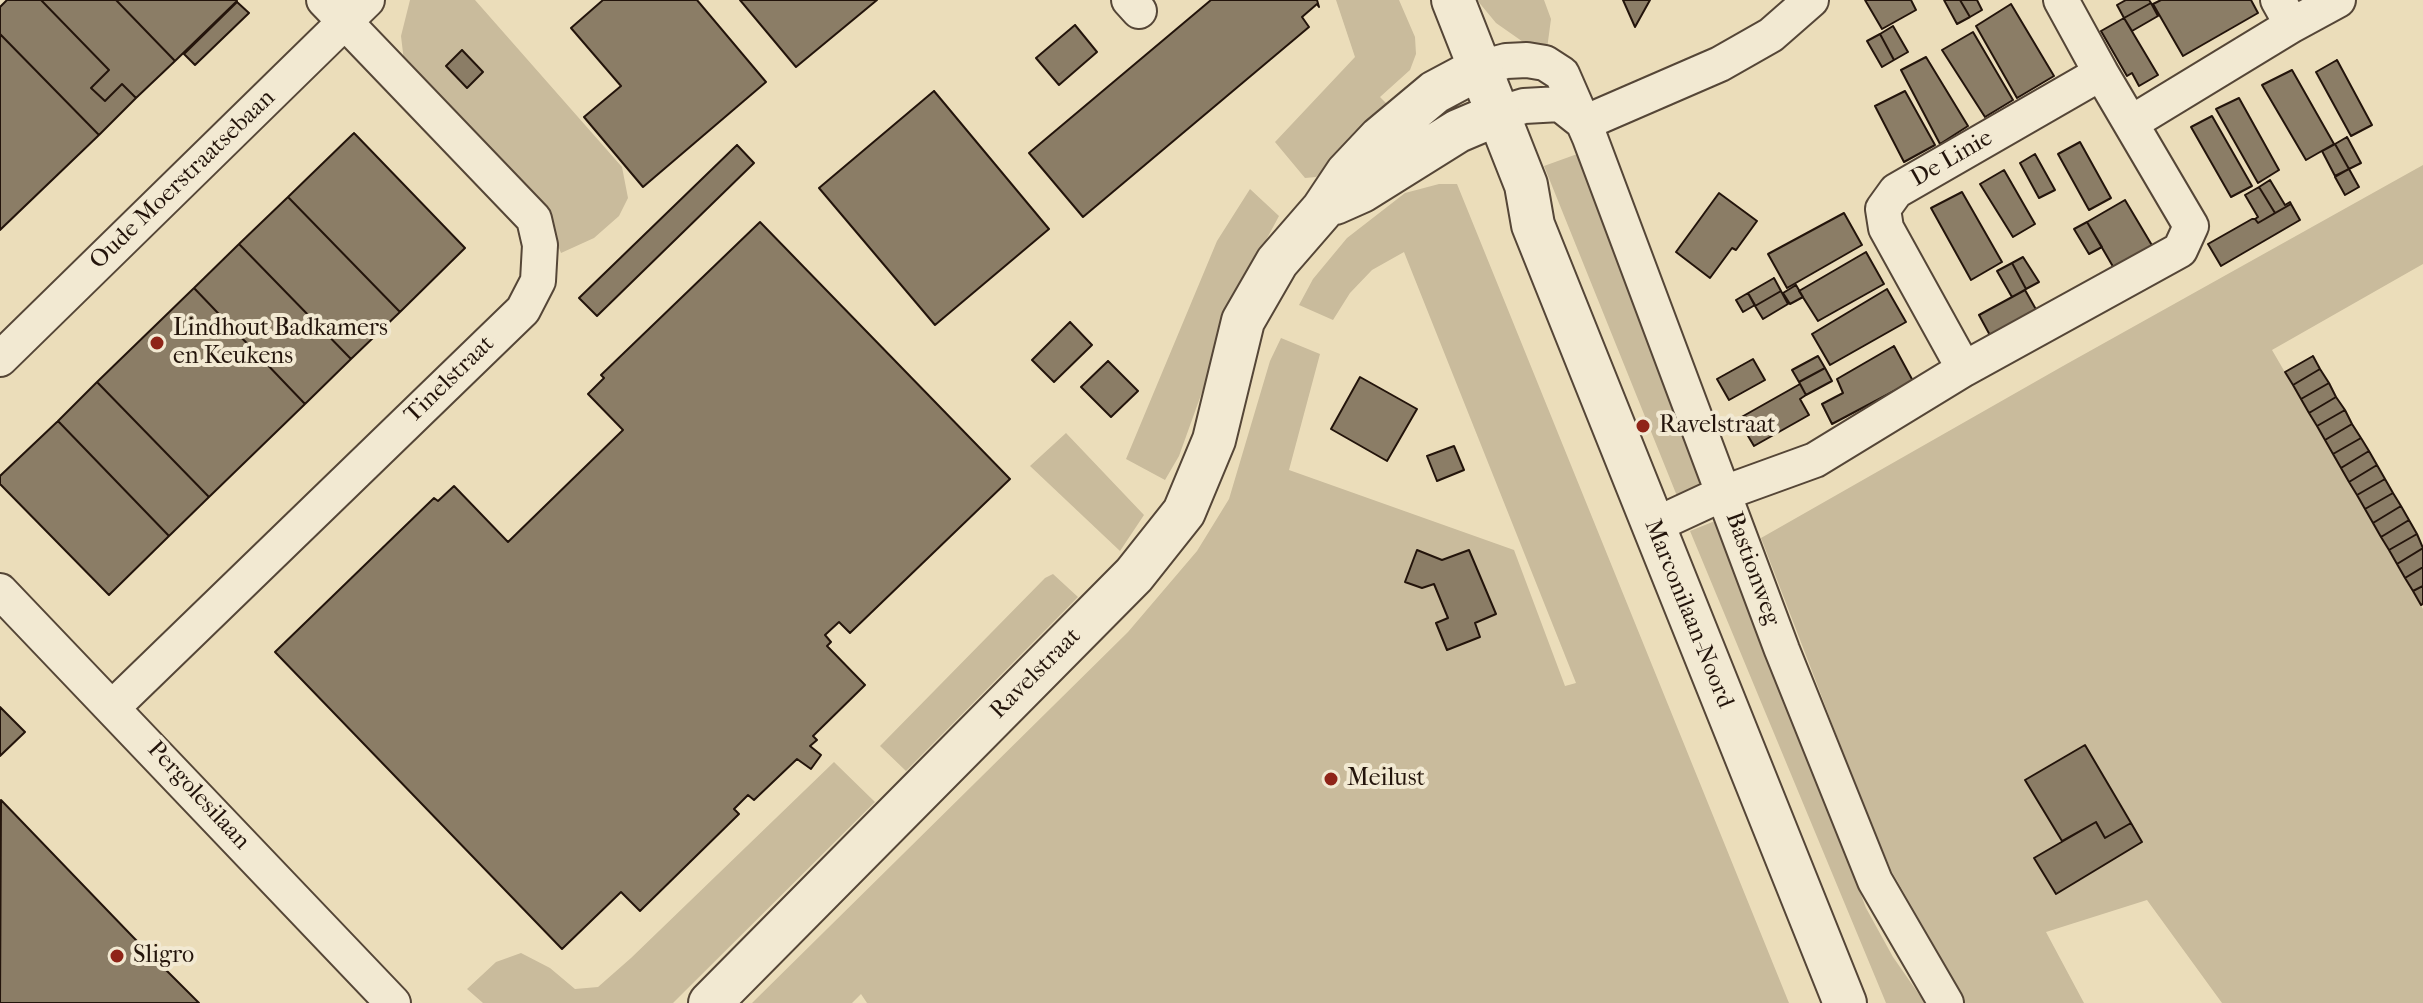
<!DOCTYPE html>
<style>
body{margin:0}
canvas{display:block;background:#ebddba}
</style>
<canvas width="2423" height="1003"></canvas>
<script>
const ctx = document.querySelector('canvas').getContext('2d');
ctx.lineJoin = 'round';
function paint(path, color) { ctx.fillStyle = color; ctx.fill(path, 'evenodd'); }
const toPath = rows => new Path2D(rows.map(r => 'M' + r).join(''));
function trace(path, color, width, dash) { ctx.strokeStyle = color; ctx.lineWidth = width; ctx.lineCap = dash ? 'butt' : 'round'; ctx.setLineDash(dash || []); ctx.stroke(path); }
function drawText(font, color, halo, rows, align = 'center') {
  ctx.font = font + ' "IM FELL French Canon",serif'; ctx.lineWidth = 8; ctx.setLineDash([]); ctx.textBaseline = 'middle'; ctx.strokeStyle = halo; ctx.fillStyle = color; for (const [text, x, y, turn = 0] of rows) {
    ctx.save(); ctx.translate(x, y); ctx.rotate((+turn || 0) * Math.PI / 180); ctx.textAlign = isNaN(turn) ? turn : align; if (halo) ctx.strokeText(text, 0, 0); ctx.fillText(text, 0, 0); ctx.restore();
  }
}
const green = toPath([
 [410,0,475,0,622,167,628,198,619,216,594,238,561,253,552,231,405,70,401,36],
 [1336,0,1399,0,1415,37,1416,54,1410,70,1380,97,1389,106,1316,177,1305,178,1275,142,1355,57],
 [1477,0,1544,0,1551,19,1547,49,1526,44,1496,23],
 [1580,153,1706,484,1677,496,1544,166],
 [2423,165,2423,264,2272,350,2423,609,2423,1003,2222,1003,2147,900,2046,932,2084,1003,1961,1003,1938,952,1892,872,1864,807,1761,538,2063,366],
 [1439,184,1457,184,1789,1003,867,1003,861,994,852,1003,752,1003,1128,632,1197,551,1229,499,1270,361,1281,338,1320,354,1289,470,1514,550,1565,686,1576,683,1404,252,1372,270,1350,293,1333,320,1299,305,1313,279,1347,238,1405,193],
 [1250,189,1279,216,1238,292,1179,456,1165,480,1126,459,1217,241],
 [1066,433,1144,515,1120,551,1030,466],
 [1720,519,1866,908,1893,957,1925,1003,1886,1003,1690,531],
 [1053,574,1078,597,906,771,880,746,1045,578],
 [834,762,875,802,673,1003,483,1003,467,989,496,962,521,953,550,968,575,989,598,987,631,958]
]);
const building = toPath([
 [7,0,41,0,109,70,91,88,105,101,122,84,136,98,99,135,0,34,0,7,7,0],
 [41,0,116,0,175,61,136,98,122,84,105,101,91,88,109,70,41,0],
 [116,0,236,0,237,1,175,61,116,0],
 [603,0,697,0,766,82,643,187,584,117,621,86,571,28,603,0],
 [740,0,877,0,796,67,740,0],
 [1211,0,1317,0,1319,7,1317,4,1302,17,1309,27,1083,217,1029,153,1211,0],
 [1623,0,1650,0,1635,27,1623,0],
 [1865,0,1911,0,1916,10,1882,29,1865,0],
 [1944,0,1960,0,1970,17,1957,24,1944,0],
 [1960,0,1977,0,1982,10,1970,17,1960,0],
 [2126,0,2149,0,2151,3,2124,18,2117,5,2126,0],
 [2161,0,2251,0,2258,13,2183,56,2153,4,2161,0],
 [237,2,249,13,195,65,184,54,237,2],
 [2151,3,2158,16,2132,31,2124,18,2151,3],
 [2011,4,2054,76,2017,98,1976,26,2011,4],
 [2124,18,2158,75,2139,86,2132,73,2127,76,2101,31,2124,18],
 [1075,25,1097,52,1059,85,1036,58,1075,25],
 [1893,26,1908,52,1894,60,1880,34,1893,26],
 [1973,32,2013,100,1985,117,1942,50,1973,32],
 [0,34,99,135,0,230,0,34],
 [1880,34,1894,60,1882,67,1867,41,1880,34],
 [462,50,483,72,467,88,446,66,462,50],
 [1926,57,1968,126,1940,144,1901,70,1926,57],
 [2337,60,2372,125,2351,136,2316,72,2337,60],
 [2292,70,2334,144,2306,160,2262,85,2292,70],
 [934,91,1049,229,935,325,819,188,934,91],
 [1905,91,1935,145,1904,162,1875,106,1905,91],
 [2239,98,2279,170,2258,183,2216,109,2239,98],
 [2212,116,2252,186,2231,197,2191,127,2212,116],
 [354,133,465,248,400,312,288,197,354,133],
 [2347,137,2361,163,2349,169,2335,144,2347,137],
 [2080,142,2111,198,2089,210,2058,154,2080,142],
 [2335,144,2349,169,2335,176,2322,151,2335,144],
 [737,145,754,163,597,316,579,298,737,145],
 [2035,154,2055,190,2039,198,2020,163,2035,154],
 [2349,169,2359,187,2345,195,2335,177,2349,169],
 [2004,170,2035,224,2013,237,1980,184,2004,170],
 [2270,180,2285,205,2290,202,2291,204,2275,213,2259,187,2270,180],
 [2259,187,2275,213,2258,223,2255,219,2258,217,2245,195,2259,187],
 [1962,192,2002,262,1971,280,1931,208,1962,192],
 [1719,193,1757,221,1736,250,1732,248,1710,278,1676,252,1719,193],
 [288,197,400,312,351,359,239,244,288,197],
 [2125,200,2153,247,2115,270,2087,222,2125,200],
 [2291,204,2300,220,2221,266,2208,244,2252,219,2255,219,2258,223,2291,204],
 [1844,213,1862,245,1787,288,1768,254,1844,213],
 [760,222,1010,479,850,633,839,622,825,635,831,642,827,646,865,685,813,736,817,740,810,746,821,755,811,769,797,759,754,800,748,795,734,809,739,814,640,911,621,892,562,949,275,652,434,498,438,501,454,486,508,542,623,430,588,394,604,378,601,375,760,222],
 [2087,222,2102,247,2089,254,2074,229,2087,222],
 [239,244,351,359,305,404,194,288,239,244],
 [1866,252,1884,284,1818,321,1799,291,1866,252],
 [2023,257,2039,282,2026,289,2012,263,2023,257],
 [2012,263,2026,289,2012,297,1997,271,2012,263],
 [1774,278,1781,291,1755,306,1748,293,1774,278],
 [1796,285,1803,297,1790,304,1783,293,1796,285],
 [194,288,305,404,209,497,97,382,194,288],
 [1887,289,1906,322,1830,365,1812,334,1887,289],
 [2025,290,2038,313,1992,339,1979,315,2025,290],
 [1781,291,1788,304,1763,319,1755,306,1781,291],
 [1748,293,1755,305,1743,312,1736,300,1748,293],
 [1070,322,1092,345,1054,382,1032,360,1070,322],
 [1894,346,1913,381,1832,424,1822,404,1843,393,1837,379,1894,346],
 [1818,356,1825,368,1799,382,1792,370,1818,356],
 [2313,356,2320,369,2293,385,2285,372,2313,356],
 [1753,359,1765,380,1729,400,1717,379,1753,359],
 [1108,361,1138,391,1111,417,1081,387,1108,361],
 [1825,368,1832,381,1806,395,1799,382,1825,368],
 [2320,369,2329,383,2301,399,2293,385,2320,369],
 [1360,377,1417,409,1387,461,1331,429,1360,377],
 [97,382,209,497,169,536,58,421,97,382],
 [2329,383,2336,397,2309,413,2301,399,2329,383],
 [1800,384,1806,395,1800,399,1809,415,1754,446,1738,419,1800,384],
 [2336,397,2345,410,2317,426,2309,413,2336,397],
 [2345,410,2352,424,2325,440,2317,426,2345,410],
 [58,421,169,536,109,595,0,484,0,476,58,421],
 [2352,424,2361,438,2333,454,2325,440,2352,424],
 [2361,438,2369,451,2341,468,2333,454,2361,438],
 [1454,446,1464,470,1437,481,1427,456,1454,446],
 [2369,451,2377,465,2349,482,2341,468,2369,451],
 [2377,465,2385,479,2357,495,2349,482,2377,465],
 [2385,479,2393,493,2365,509,2357,495,2385,479],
 [2393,493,2401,506,2373,523,2365,509,2393,493],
 [2401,506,2409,520,2381,537,2373,523,2401,506],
 [2409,520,2417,534,2389,550,2381,537,2409,520],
 [2417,534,2423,548,2397,564,2389,550,2417,534],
 [2423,548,2423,567,2405,578,2397,564,2423,548],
 [1417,550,1442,560,1469,550,1496,614,1475,623,1480,637,1447,650,1436,623,1448,618,1434,584,1422,588,1405,582,1417,550],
 [2423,567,2423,586,2413,591,2405,578,2423,567],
 [2423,586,2423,604,2421,605,2413,591,2423,586],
 [0,707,25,732,0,756,0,707],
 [2085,745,2131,823,2105,838,2096,822,2062,841,2025,780,2085,745],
 [1,800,133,937,199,1003,0,1003,1,800],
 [2096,822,2105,838,2131,823,2142,842,2056,894,2034,858,2096,822]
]);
const minor = toPath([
 [1129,0,1139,11],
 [2278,0,2292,25],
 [1480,68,1506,61,1527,60,1545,63,1562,74,1590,138,1782,650,1875,881,1946,1003],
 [1498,114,1524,106,1560,104,1584,123],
 [1584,123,1720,64,1771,35,1811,0],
 [2131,123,2292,25,2338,0],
 [0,359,367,0],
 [1964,369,1886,228,1883,209,1896,191,2101,73],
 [1653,526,1724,493,1815,460,1964,369,2180,250,2191,226,2101,73,2061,0],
 [0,591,393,1003],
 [113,707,523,310,538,281,540,245,534,219,324,0]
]);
const tertiary = toPath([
 [1453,0,1526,185,1533,225,1845,1003],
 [1335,203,1362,191,1458,131,1498,114],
 [710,1003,1134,575,1184,512,1214,440,1243,321,1277,262,1323,209,1347,173,1380,138,1435,92,1480,68]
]);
const markers = [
 [157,343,8,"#8f2418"],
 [1643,426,8,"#8f2418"],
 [1331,779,8,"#8f2418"],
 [117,956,8,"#8f2418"]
];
const streetNames = [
 ["De Linie",1952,159,-30],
 ["Oude Moerstraatsebaan",183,180,-44],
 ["Tinelstraat",450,380,-44],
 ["Bastionweg",1752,569,70],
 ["Marconilaan-Noord",1688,614,68],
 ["Ravelstraat",1036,674,-45],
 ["Pergolesilaan",198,796,47]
];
const poiNames = [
 ["Lindhout Badkamers",173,329],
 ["en Keukens",173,357],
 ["Ravelstraat",1659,426],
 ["Meilust",1347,779],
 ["Sligro",133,956]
];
paint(green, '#c9bb9c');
paint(building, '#8b7d66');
trace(building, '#23140b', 2);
trace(minor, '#554637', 38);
trace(tertiary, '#554637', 46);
trace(minor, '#f2e9d2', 34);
trace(tertiary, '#f2e9d2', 42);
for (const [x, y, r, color] of markers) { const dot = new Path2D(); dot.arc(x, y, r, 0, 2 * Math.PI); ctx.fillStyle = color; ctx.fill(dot); trace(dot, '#f2e9d2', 3); }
drawText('24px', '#23140b', '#f2e9d2', streetNames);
drawText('24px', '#23140b', '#f2e9d2', poiNames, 'left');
</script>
